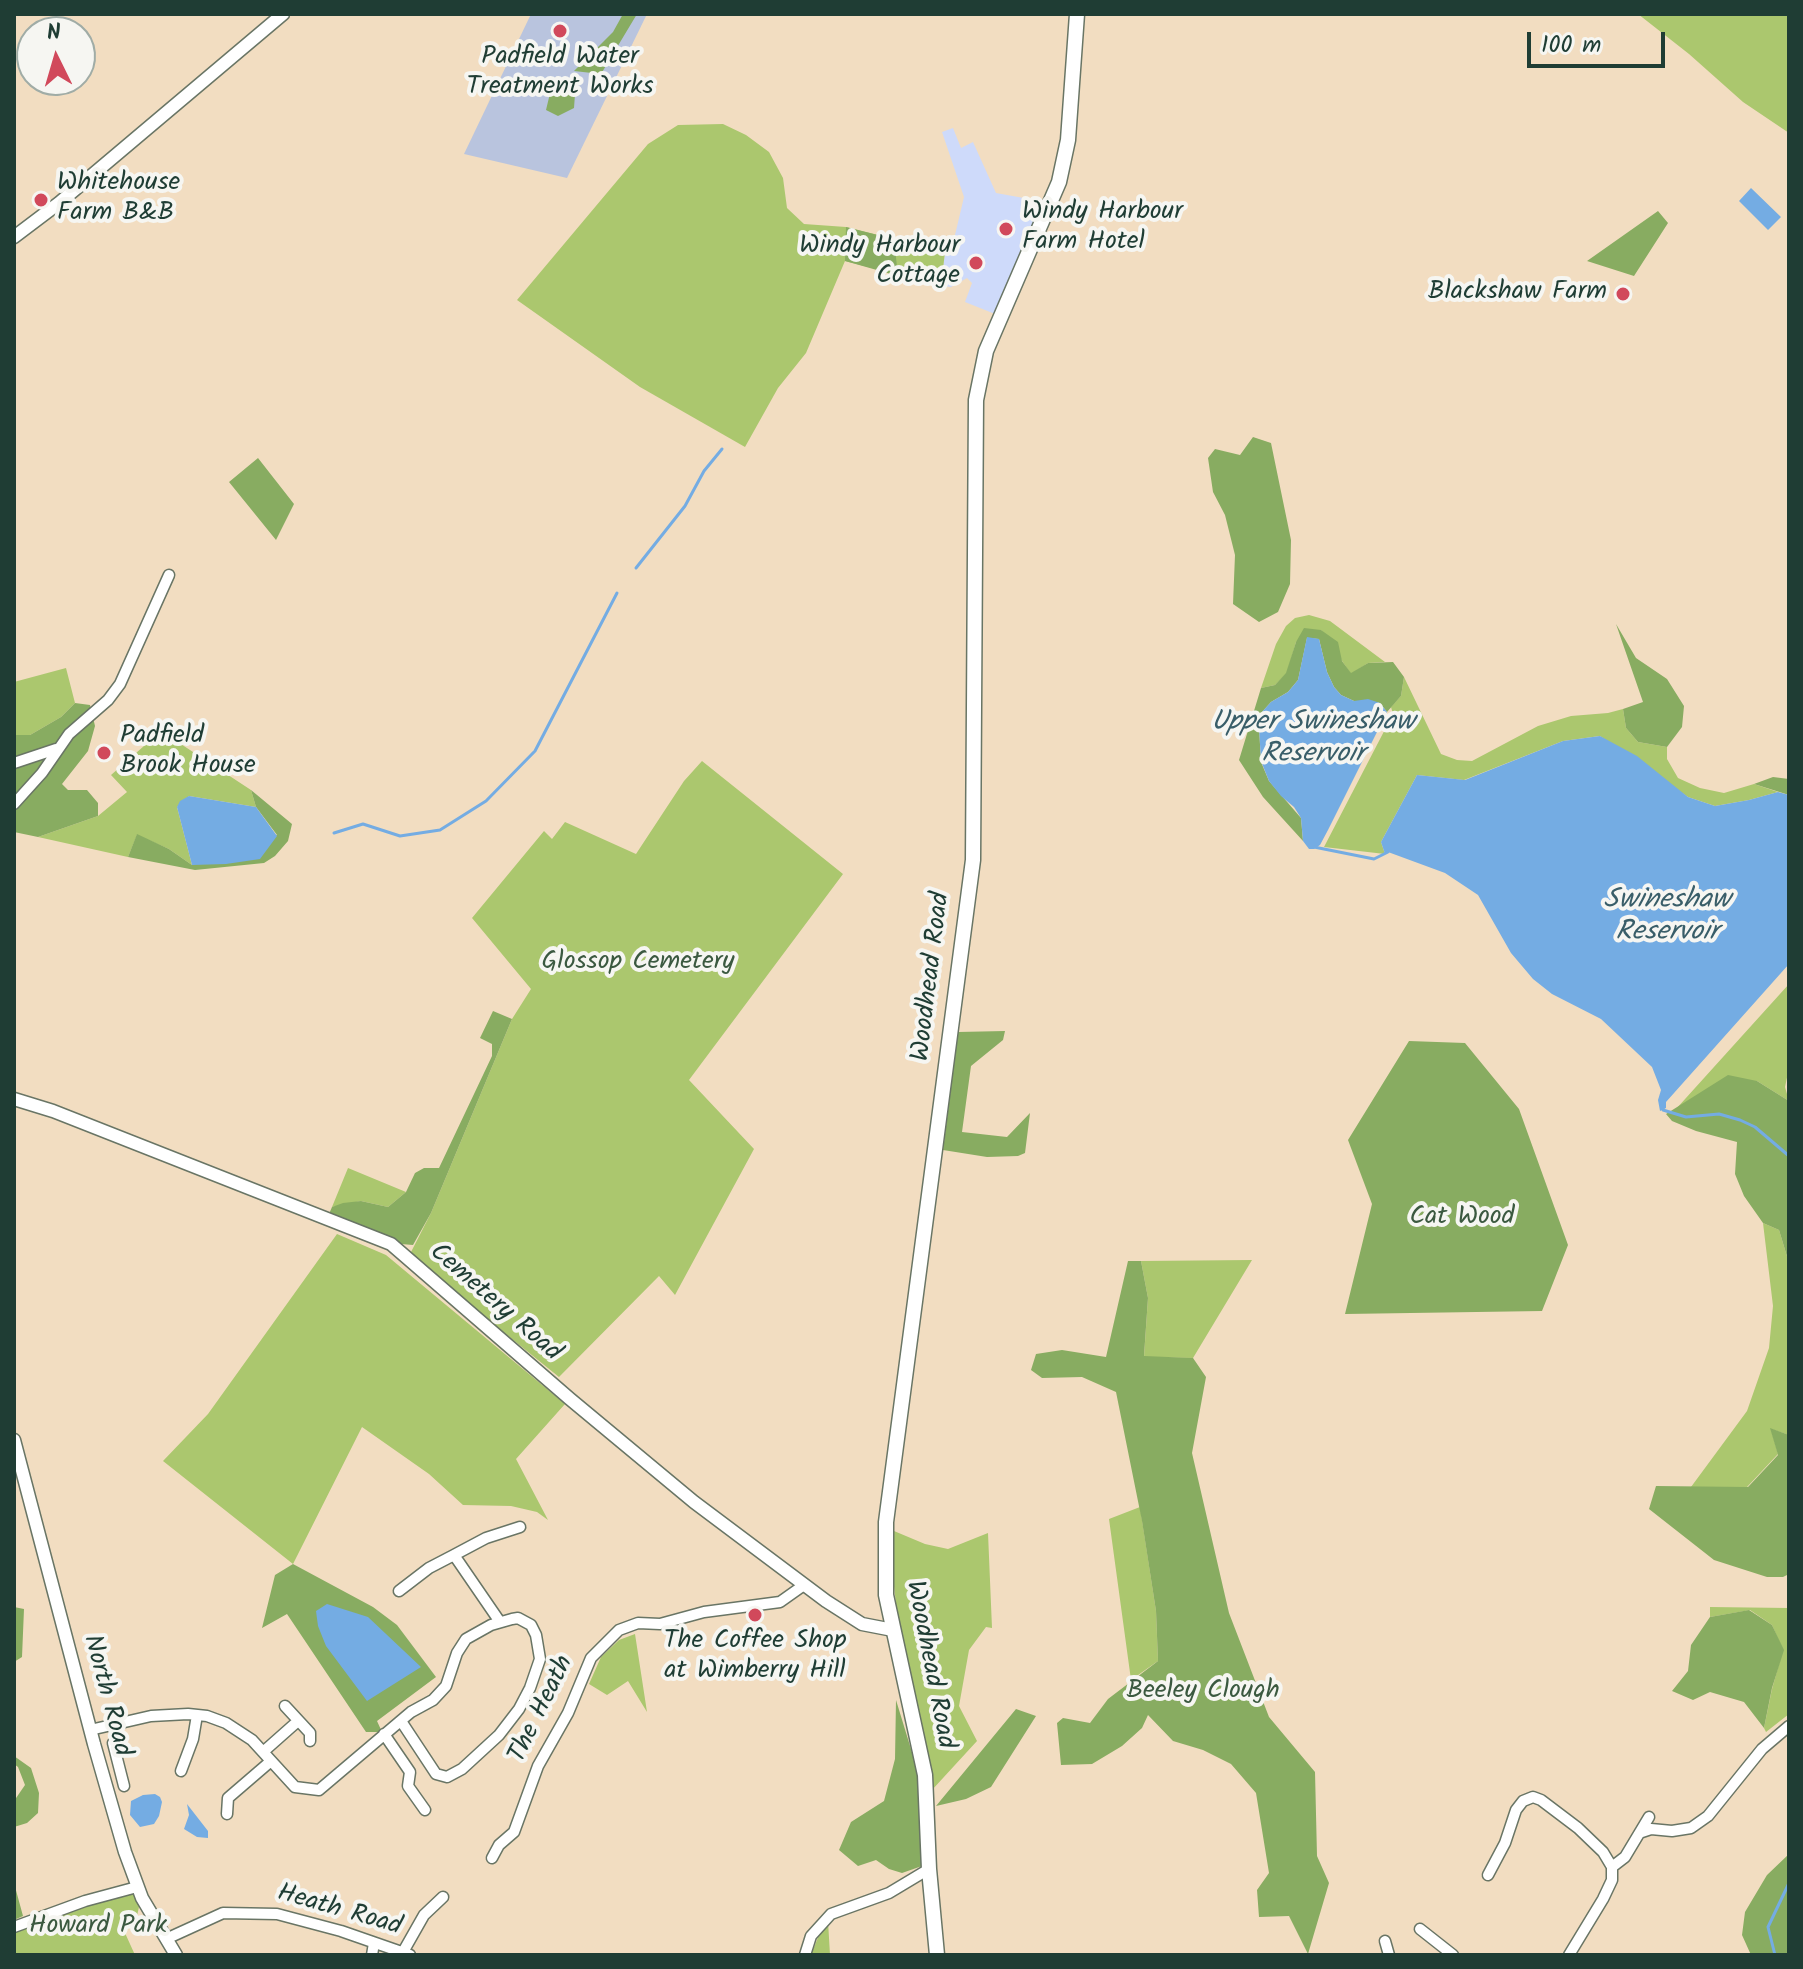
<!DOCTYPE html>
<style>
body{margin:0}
#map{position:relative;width:1803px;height:1969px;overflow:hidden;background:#f2ddc1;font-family:Kalam,sans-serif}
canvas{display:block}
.frame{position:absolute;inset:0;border:16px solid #1f3d34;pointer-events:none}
.north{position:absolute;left:16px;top:16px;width:80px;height:80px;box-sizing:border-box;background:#f6f6f2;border:2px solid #a0aca6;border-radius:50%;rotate:355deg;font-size:22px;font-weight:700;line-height:32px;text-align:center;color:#1f3d34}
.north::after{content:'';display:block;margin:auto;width:28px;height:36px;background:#d1495b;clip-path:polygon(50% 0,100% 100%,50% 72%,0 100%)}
.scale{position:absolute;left:1527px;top:32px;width:138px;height:36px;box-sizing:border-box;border:4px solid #1f3d34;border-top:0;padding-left:10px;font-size:24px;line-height:28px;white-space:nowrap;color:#1f3d34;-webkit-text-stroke:6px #f6f6f2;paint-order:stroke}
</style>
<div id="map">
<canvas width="1803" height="1969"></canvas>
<div class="frame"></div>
<div class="north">N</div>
<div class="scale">100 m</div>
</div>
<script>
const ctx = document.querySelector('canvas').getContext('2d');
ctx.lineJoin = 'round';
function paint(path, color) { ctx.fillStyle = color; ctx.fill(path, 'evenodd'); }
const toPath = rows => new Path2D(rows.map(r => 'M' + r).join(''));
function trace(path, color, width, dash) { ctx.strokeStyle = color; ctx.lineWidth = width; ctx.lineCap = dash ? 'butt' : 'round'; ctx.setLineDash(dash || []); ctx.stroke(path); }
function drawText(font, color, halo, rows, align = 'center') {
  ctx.font = font + ' Kalam,sans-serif'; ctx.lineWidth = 8; ctx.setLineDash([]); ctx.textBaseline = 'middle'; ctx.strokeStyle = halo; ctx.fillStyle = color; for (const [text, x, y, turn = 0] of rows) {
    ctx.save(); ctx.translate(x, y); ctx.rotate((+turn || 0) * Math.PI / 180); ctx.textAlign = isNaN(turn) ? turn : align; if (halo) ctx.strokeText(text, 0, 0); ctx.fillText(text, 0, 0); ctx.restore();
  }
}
const built = toPath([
 [953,128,961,148,973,142,996,193,1046,202,995,314,965,302,972,283,967,278,951,287,941,286,945,252,955,235,964,197,942,132]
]);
const industrial = toPath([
 [531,14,647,14,567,178,464,154]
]);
const green = toPath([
 [1638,14,1789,14,1789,133,1743,102,1689,54],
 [723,124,746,135,769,152,783,178,787,208,804,224,846,227,945,252,941,286,845,261,806,353,778,388,745,447,640,387,517,300,648,144,678,125],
 [1309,615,1330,621,1385,662,1368,663,1351,674,1321,630,1296,642,1287,673,1275,685,1261,688,1276,644,1286,626,1295,618],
 [66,668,75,703,61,717,30,735,14,735,14,682],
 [1404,677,1441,754,1457,760,1472,761,1538,726,1571,716,1608,713,1623,709,1626,728,1638,742,1667,747,1667,759,1678,778,1700,788,1724,793,1754,784,1778,792,1749,800,1715,806,1688,797,1600,736,1563,741,1464,780,1417,775,1381,842,1385,854,1324,847,1393,714,1391,707,1401,696],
 [161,731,251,790,256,807,189,796,177,807,192,865,169,849,137,835,128,857,38,837,98,816,127,792,111,775],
 [702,761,843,874,689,1080,754,1149,675,1295,659,1276,559,1377,413,1259,411,1252,431,1213,512,1019,531,989,472,918,544,831,552,839,565,822,636,854,684,781],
 [1789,984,1789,1068,1785,1087,1789,1101,1757,1081,1676,1109],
 [348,1168,406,1192,388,1207,361,1201,332,1207],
 [1763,1223,1779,1230,1789,1263,1789,1435,1771,1429,1778,1454,1747,1487,1691,1487,1747,1411,1769,1348,1773,1306],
 [337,1234,386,1255,565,1404,516,1459,548,1520,537,1512,511,1506,463,1505,429,1474,362,1427,293,1564,163,1461,208,1414],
 [1252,1260,1193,1358,1144,1357,1148,1298,1141,1261],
 [1140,1507,1156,1611,1158,1661,1131,1680,1109,1519],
 [894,1531,925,1544,948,1549,988,1533,992,1628,986,1627,969,1650,959,1706,977,1741,932,1790,930,1767,897,1613,891,1560],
 [1710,1607,1789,1608,1789,1714,1766,1732,1764,1728,1772,1689,1783,1650,1772,1625,1750,1610,1710,1617],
 [635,1634,647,1712,628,1681,607,1695,589,1684,601,1657,619,1640],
 [142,1893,137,1916,125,1933,135,1955,14,1955,14,1932,41,1920,107,1898],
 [828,1921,830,1955,811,1955,821,1930]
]);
const forest = toPath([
 [623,14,637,14,601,74,574,71,613,32],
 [552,85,565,87,575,94,574,108,558,116,546,110],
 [1658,211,1668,223,1634,276,1587,261],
 [846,227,894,239,898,276,845,261],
 [1253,437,1271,443,1291,540,1290,584,1278,612,1259,622,1233,604,1235,555,1225,515,1213,492,1208,458,1215,449,1240,455],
 [258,458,294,504,276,540,229,482],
 [1616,624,1636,658,1667,679,1684,706,1682,727,1667,747,1638,742,1626,728,1623,709,1643,702],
 [1304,628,1321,630,1338,642,1342,661,1351,673,1368,663,1393,662,1404,677,1401,696,1387,712,1380,703,1354,701,1341,695,1334,687,1327,672,1319,639,1307,638,1298,680,1288,692,1271,702,1262,712,1259,727,1261,762,1269,781,1301,818,1303,841,1263,797,1239,760,1261,688,1275,685,1286,673,1296,642],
 [75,703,90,705,95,726,88,751,62,784,68,790,87,790,98,803,98,816,38,837,14,832,14,735,30,735,61,717],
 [1773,777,1789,779,1789,795,1754,784],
 [251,790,292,824,288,841,275,856,264,863,195,870,128,857,137,834,169,849,192,865,277,835,256,807],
 [493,1011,512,1019,431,1213,413,1245,401,1244,329,1214,332,1207,343,1203,361,1201,388,1207,406,1192,415,1173,424,1168,439,1168,492,1056,492,1044,480,1038],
 [1005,1031,1003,1040,971,1066,962,1132,1007,1137,1030,1113,1025,1153,1018,1156,987,1157,943,1150,958,1032],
 [1409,1041,1465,1043,1519,1109,1568,1245,1542,1311,1345,1314,1372,1204,1348,1140],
 [1728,1075,1757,1081,1789,1101,1789,1263,1779,1230,1763,1223,1744,1196,1735,1174,1737,1142,1696,1131,1672,1121,1666,1114],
 [1128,1261,1141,1261,1148,1298,1144,1356,1193,1358,1206,1377,1192,1453,1229,1613,1269,1717,1315,1772,1317,1856,1329,1883,1308,1954,1289,1916,1259,1917,1257,1890,1269,1873,1256,1793,1231,1764,1203,1750,1173,1741,1148,1715,1142,1728,1122,1746,1092,1764,1061,1765,1057,1723,1063,1718,1090,1723,1108,1699,1158,1661,1156,1611,1142,1521,1116,1392,1082,1377,1042,1378,1031,1370,1036,1354,1062,1350,1106,1357],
 [1770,1428,1789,1435,1789,1574,1783,1577,1767,1577,1714,1560,1649,1509,1656,1486,1748,1487,1778,1455],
 [293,1564,373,1607,397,1625,436,1677,377,1721,382,1732,366,1732,287,1614,262,1628,275,1575],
 [14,1607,24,1609,22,1657,14,1662],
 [1749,1610,1772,1625,1784,1650,1772,1688,1764,1728,1744,1702,1710,1692,1693,1700,1672,1691,1688,1671,1691,1645,1710,1617],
 [896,1700,918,1772,922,1866,902,1873,889,1869,876,1860,858,1866,839,1850,851,1822,884,1801,895,1759],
 [1016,1709,1036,1716,991,1787,966,1799,936,1806],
 [14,1756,31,1768,39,1793,38,1813,27,1823,14,1827,14,1883,23,1916,14,1920,14,1801,25,1785,18,1767,14,1764],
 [1789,1854,1789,1955,1751,1955,1742,1935,1745,1912,1767,1875]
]);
const water = toPath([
 [1751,188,1781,217,1768,230,1739,201],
 [1307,637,1319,639,1327,672,1334,687,1341,695,1354,701,1368,699,1380,703,1387,712,1328,830,1320,845,1314,849,1309,849,1303,841,1301,818,1294,807,1281,796,1269,781,1261,761,1259,727,1262,712,1271,702,1288,692,1298,680],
 [1600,736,1637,756,1688,797,1715,806,1749,800,1778,792,1789,795,1789,964,1666,1102,1666,1108,1660,1111,1658,1100,1661,1090,1652,1067,1601,1019,1552,994,1533,979,1511,953,1478,895,1445,873,1388,852,1385,854,1381,842,1417,775,1465,780,1563,741],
 [189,796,256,807,277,836,260,859,226,864,192,865,177,807,180,801],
 [327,1604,368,1617,421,1667,367,1701,326,1646,318,1626,316,1611],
 [155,1794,160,1797,162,1802,159,1816,154,1824,140,1827,130,1815,131,1801,143,1795],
 [187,1804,208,1831,208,1838,197,1837,184,1829,189,1815]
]);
const stream = toPath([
 [636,568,685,506,704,471,722,449],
 [334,833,363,824,400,836,440,830,486,801,535,751,617,593],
 [1314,847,1374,859,1388,852],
 [1663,1106,1663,1110,1686,1117,1719,1114,1740,1120,1755,1127,1789,1156],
 [1775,1955,1768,1927,1789,1883]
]);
const minor = toPath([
 [14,763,56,749],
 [14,804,42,773,69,734,108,700,120,684,169,575],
 [454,1555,486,1538,520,1527],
 [399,1591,429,1568,454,1555,500,1622],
 [285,1706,310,1733,310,1741],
 [90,1730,151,1716,188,1714,207,1716,226,1723,252,1740,295,1787,319,1790,411,1712,433,1700,446,1686,457,1653,466,1639,491,1625,512,1619,518,1618,531,1625,536,1635,540,1659,530,1688,519,1709,499,1735,462,1769,447,1777,436,1774,401,1721],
 [384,1734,410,1772,408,1786,425,1810],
 [113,1743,124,1786],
 [263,1752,298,1721],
 [181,1771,193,1739,197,1715],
 [227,1814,228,1798,271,1761],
 [1642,1832,1651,1829,1672,1831,1691,1828,1708,1816,1762,1749,1789,1726],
 [492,1858,499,1845,514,1832,538,1766,568,1713,591,1658,619,1630,638,1623,660,1624,704,1612,780,1602,804,1585],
 [1488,1875,1505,1843,1516,1810,1523,1801,1533,1797,1541,1800,1578,1828,1603,1852,1612,1867],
 [14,1927,85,1901,137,1887],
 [1420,1929,1453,1955],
 [166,1939,223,1913,277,1914,341,1931,410,1955],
 [1385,1941,1389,1955],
 [403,1952,424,1915,443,1897],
 [372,1955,374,1943],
 [805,1955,811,1936,831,1914,889,1893,929,1869],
 [1569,1955,1603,1899,1612,1880,1612,1867,1625,1857,1649,1817]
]);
const tertiary = toPath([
 [14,237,59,203,283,14],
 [14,1099,53,1111,391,1244,570,1399,694,1502,826,1601,862,1624,893,1630],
 [14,1440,94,1744,125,1852,142,1898,176,1955]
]);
const secondary = toPath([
 [937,1955,929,1869,925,1775,886,1595,886,1522,973,860,976,400,986,351,1059,182,1068,140,1077,14]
]);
const markers = [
 [560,31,8,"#d1495b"],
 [41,200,8,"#d1495b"],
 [1006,229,8,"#d1495b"],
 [976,263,8,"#d1495b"],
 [1623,294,8,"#d1495b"],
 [104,753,8,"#d1495b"],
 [755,1615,8,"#d1495b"]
];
const poiNames = [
 ["Padfield Water",560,59,"center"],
 ["Treatment Works",560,89,"center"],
 ["Whitehouse",57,185],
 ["Farm B&B",57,215],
 ["Windy Harbour",1022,214],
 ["Farm Hotel",1022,244],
 ["Windy Harbour",960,248,"right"],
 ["Cottage",960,278,"right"],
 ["Blackshaw Farm",1607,294,"right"],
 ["Padfield",120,738],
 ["Brook House",120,768],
 ["The Coffee Shop",755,1643,"center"],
 ["at Wimberry Hill",755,1673,"center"]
];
const parkNames = [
 ["Glossop Cemetery",638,964],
 ["Cat Wood",1462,1219],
 ["Beeley Clough",1203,1693],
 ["Howard Park",98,1928]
];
const streetNames = [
 ["Woodhead Road",933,977,-83],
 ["Cemetery Road",494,1304,41],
 ["Woodhead Road",928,1665,79],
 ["North Road",105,1696,75],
 ["The Heath",543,1710,-64],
 ["Heath Road",339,1912,16]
];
const waterNames = [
 ["Upper Swineshaw",1313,724],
 ["Reservoir",1313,756],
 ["Swineshaw",1667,902],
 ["Reservoir",1667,934]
];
paint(built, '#cedafa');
paint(industrial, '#b9c4de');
paint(green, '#abc76e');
paint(forest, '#88ac61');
paint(water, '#74ace3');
trace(stream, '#74ace3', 3);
trace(minor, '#697565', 13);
trace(tertiary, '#697565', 15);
trace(secondary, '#697565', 17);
trace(minor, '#fff', 10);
trace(tertiary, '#fff', 12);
trace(secondary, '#fff', 14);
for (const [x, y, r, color] of markers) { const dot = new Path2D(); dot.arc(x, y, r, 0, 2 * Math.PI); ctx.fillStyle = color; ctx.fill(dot); trace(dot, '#f6f6f2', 3); }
drawText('26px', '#1f3d34', '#f6f6f2', poiNames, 'left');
drawText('26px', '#3b5940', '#f6f6f2', parkNames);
drawText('26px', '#1f3d34', '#f6f6f2', streetNames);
drawText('italic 28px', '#395e69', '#f6f6f2', waterNames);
</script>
